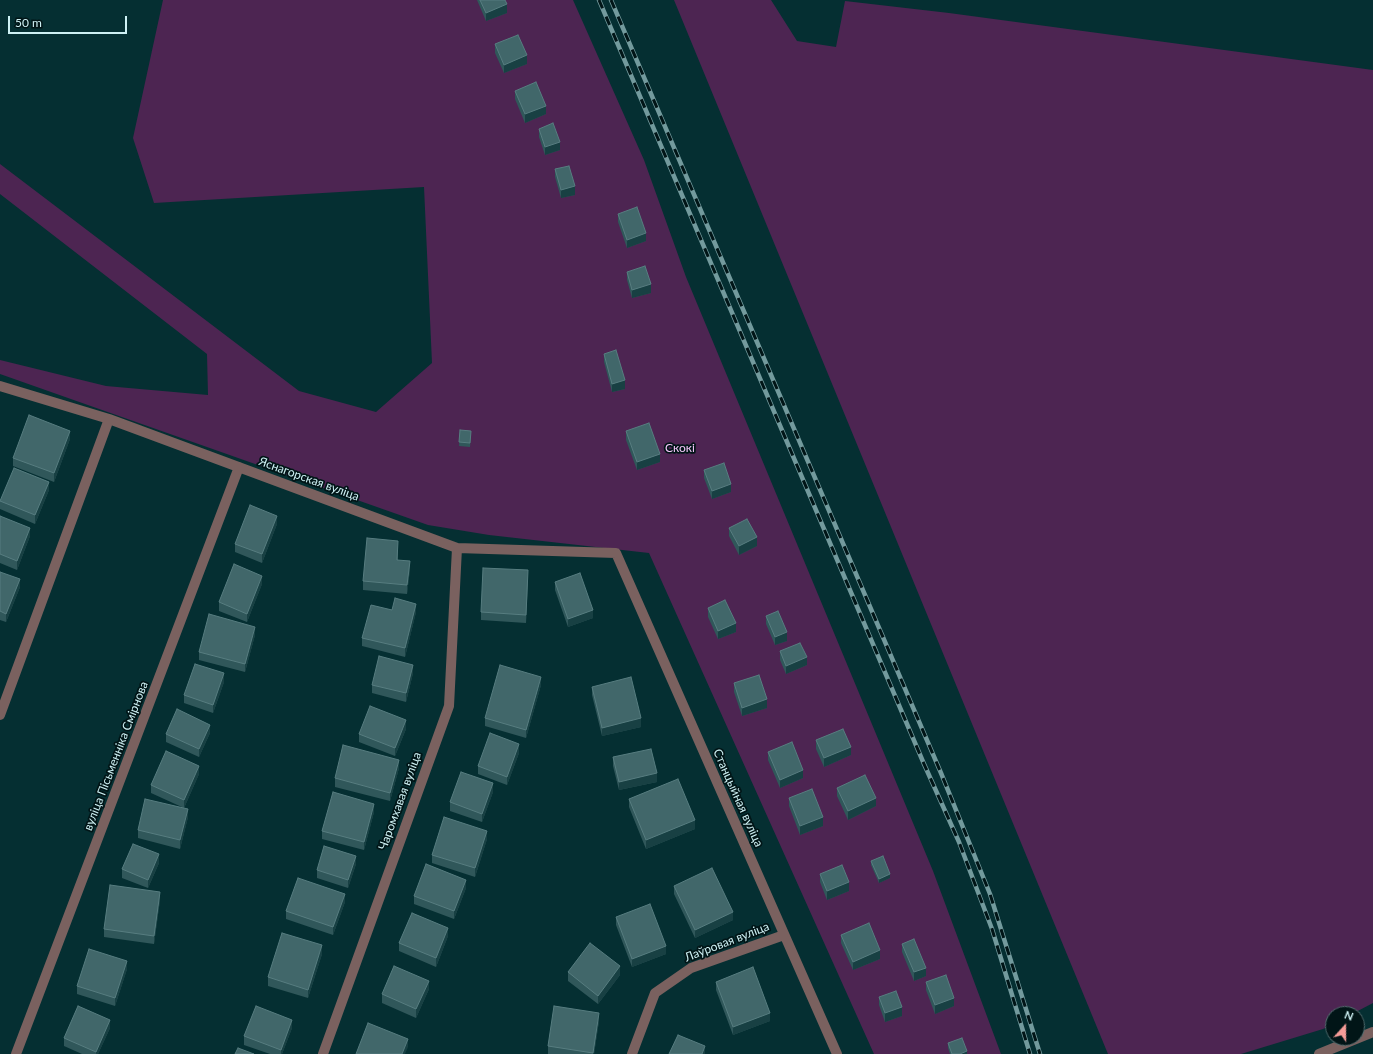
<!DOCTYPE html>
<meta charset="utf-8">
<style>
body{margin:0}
#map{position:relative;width:1373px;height:1054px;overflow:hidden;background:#052f32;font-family:Lato,sans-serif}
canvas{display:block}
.north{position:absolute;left:1325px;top:1006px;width:40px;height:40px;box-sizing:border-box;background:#011517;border:1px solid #536d6f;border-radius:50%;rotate:21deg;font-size:11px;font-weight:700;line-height:16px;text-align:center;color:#cef1f4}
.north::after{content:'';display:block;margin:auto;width:14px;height:18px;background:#f59b97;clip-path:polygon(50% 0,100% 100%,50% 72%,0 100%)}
.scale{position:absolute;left:8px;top:16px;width:119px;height:18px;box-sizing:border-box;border:2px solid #cef1f4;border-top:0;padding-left:5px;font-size:12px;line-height:14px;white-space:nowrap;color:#cef1f4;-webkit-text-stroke:3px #011517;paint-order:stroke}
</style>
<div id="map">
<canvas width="1373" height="1054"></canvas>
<div class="north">N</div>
<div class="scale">50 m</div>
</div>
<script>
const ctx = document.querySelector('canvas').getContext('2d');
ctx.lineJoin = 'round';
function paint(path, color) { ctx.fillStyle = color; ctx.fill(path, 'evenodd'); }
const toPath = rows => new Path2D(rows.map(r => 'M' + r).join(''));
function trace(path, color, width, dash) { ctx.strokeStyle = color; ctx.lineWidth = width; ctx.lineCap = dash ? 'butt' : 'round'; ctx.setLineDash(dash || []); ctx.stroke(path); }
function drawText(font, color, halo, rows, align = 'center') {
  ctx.font = font + ' Lato,sans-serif'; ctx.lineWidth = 3.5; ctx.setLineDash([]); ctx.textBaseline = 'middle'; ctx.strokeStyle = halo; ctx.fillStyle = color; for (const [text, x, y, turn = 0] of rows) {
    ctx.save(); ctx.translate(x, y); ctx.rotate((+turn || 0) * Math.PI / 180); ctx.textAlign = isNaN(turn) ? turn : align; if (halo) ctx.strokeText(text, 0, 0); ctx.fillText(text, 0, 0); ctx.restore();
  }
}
const green = toPath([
 [163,0,573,0,644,160,686,277,933,871,1001,1054,874,1054,649,553,489,535,428,525,0,374,0,360,106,386,208,395,207,354,0,194,0,164,299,391,376,412,432,363,424,187,154,203,133,138],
 [674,0,771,0,797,41,836,47,845,1,949,13,1373,70,1373,1003,1352,1014,1333,1014,1333,1024,1323,1029,1241,1054,1108,1054]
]);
const street = toPath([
 [0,386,109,419,457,548,616,553,837,1054],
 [0,715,109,419],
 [16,1054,239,467],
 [323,1054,449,706,457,548],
 [632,1054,655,993,691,968,784,935],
 [1319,1054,1373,1032]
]);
const rail = toPath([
 [599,0,924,764,959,842,992,929,1030,1054],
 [611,0,941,773,990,894,1040,1054]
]);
const wall = toPath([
 [477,0,505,0,507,13,486,21],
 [495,44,527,64,504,73,495,53],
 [515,91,546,114,525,123,515,99],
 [539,129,560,150,545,155,539,137],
 [555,169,575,195,561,198,555,177],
 [618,214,646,241,627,248,618,222],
 [627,272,651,293,632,298,627,280],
 [604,354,625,389,612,392,604,362],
 [460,430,471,435,470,447,459,446],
 [626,431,660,462,637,470,626,440],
 [70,439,54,482,13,466,13,458],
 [704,470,731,492,712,499,704,478],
 [49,490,35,524,0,509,0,501],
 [0,516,30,536,17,570,0,563],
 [277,524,262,563,235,552,235,544],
 [729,528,757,546,739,555,729,536],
 [398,550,398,560,410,569,407,594,363,590,363,581],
 [0,572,20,587,6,622,0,620],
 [528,579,526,623,481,620,481,612],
 [555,582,593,618,568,627,555,590],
 [262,584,247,622,219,611,219,602],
 [708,608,736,632,718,639,708,617],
 [392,610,416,612,405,657,362,646,362,638],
 [766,616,787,641,775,645,766,624],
 [255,635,245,672,199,660,199,652],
 [780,651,807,665,786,674,780,660],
 [413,673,406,702,372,693,372,685],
 [224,682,213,713,184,703,184,695],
 [734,683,767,708,742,716,734,692],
 [541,685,526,738,485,726,485,718],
 [592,687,641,727,602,736,592,695],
 [406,729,395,756,359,742,359,734],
 [210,733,199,757,166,742,166,734],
 [816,740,851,755,824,767,816,749],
 [768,752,803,778,780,788,768,760],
 [519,753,507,785,478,774,478,766],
 [613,757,657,782,619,790,613,766],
 [399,768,390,801,335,787,335,778],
 [199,774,184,808,151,793,151,785],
 [837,788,876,806,848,820,837,796],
 [493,792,482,822,450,811,450,802],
 [789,798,823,826,800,835,789,806],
 [629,799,695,829,646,849,629,807],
 [374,812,364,850,322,839,322,831],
 [188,817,180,849,138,838,138,830],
 [487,839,475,877,432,863,432,855],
 [871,861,890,878,879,883,871,865],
 [159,863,148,888,122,878,122,869],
 [356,864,348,888,317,878,317,870],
 [820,874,849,891,827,900,820,882],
 [674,886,733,920,695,938,674,894],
 [466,888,454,919,414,904,414,896],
 [160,900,154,944,104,937,104,929],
 [345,902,333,935,286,919,286,911],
 [616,917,666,954,632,967,616,925],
 [841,935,880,959,853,970,841,943],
 [448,936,436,967,399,951,399,943],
 [902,944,926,976,914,981,902,952],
 [322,954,308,998,268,986,268,977],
 [127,969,115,1006,77,994,77,986],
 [568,972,620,975,598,1004,568,981],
 [716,982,770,1021,733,1035,716,990],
 [926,982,954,1006,935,1014,926,990],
 [429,989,416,1018,382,1003,382,994],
 [879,997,902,1016,885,1022,879,1005],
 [599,1021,594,1054,548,1054,548,1046],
 [110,1028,98,1054,82,1054,64,1046,64,1038],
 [292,1028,282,1054,270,1054,244,1045,244,1036],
 [948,1043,967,1054,950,1054,948,1048]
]);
const shadedWall = toPath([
 [507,4,507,13,486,21,486,13],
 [527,55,527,64,504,73,504,65],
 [546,106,546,114,525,123,525,114],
 [560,142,560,150,545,155,545,147],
 [575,186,575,195,561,198,561,190],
 [646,233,646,241,627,248,627,240],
 [651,284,651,293,632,298,632,290],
 [625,380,625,389,612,392,612,384],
 [70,431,70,439,54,482,54,473],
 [660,454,660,462,637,470,637,462],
 [49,482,49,490,35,524,35,515],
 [731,484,731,492,712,499,712,491],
 [277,516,277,524,262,563,262,554],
 [30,528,30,536,17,570,17,561],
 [757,537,757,546,739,555,739,546],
 [398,541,398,550,397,568,397,560],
 [410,561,410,569,407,594,407,585],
 [528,570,528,579,526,623,526,615],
 [262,576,262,584,247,622,247,614],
 [20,579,20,587,6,622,6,614],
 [416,604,416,612,405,657,405,648],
 [593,610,593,618,568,627,568,619],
 [736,623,736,632,718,639,718,631],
 [255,627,255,635,245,672,245,664],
 [787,632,787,641,775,645,775,637],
 [807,657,807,665,786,674,786,666],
 [413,665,413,673,406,702,406,693],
 [224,673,224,682,213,713,213,705],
 [541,677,541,685,526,738,526,730],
 [767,699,767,708,742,716,742,708],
 [641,718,641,727,602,736,602,728],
 [406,720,406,729,395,756,395,748],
 [210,725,210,733,199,757,199,749],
 [519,744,519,753,507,785,507,777],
 [851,747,851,755,824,767,824,758],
 [399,760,399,768,390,801,390,793],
 [199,766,199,774,184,808,184,800],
 [803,770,803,778,780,788,780,780],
 [657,773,657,782,619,790,619,782],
 [493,783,493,792,482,822,482,814],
 [876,798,876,806,848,820,848,811],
 [374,804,374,812,364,850,364,842],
 [188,809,188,817,180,849,180,840],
 [823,817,823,826,800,835,800,826],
 [695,820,695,829,646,849,646,840],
 [487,831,487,839,475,877,475,868],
 [159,854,159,863,148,888,148,880],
 [356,856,356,864,348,888,348,880],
 [890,874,890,878,879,883,879,879],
 [466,880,466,888,454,919,454,911],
 [849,882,849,891,827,900,827,891],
 [160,892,160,900,154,944,154,936],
 [345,894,345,902,333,935,333,927],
 [733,912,733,920,695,938,695,930],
 [448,928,448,936,436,967,436,958],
 [322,945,322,954,308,998,308,990],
 [666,946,666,954,632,967,632,959],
 [880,950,880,959,853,970,853,962],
 [127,961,127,969,115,1006,115,998],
 [620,966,620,975,598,1004,598,996],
 [926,968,926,976,914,981,914,972],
 [429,981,429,989,416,1018,416,1009],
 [954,998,954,1006,935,1014,935,1005],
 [902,1007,902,1016,885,1022,885,1013],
 [599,1013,599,1021,594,1054,593,1054],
 [770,1013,770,1021,733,1035,733,1027],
 [110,1020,110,1028,98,1054,96,1054,96,1052],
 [292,1020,292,1028,282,1054,281,1054,281,1050],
 [408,1039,408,1047,405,1054,402,1054],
 [705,1046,705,1054,702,1054],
 [967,1051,967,1054,960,1054]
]);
const building = toPath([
 [480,0,505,0,507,4,486,13,480,0],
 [518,35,527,55,504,65,495,44,518,35],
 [536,82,546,106,525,114,515,91,536,82],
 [553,123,560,142,545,147,539,129,553,123],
 [569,166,575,186,561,190,555,169,569,166],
 [637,207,646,233,627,240,618,214,637,207],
 [645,266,651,284,632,290,627,272,645,266],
 [616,350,625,380,612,384,604,354,616,350],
 [29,415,70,431,54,473,13,458,29,415],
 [649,423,660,454,637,462,626,431,649,423],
 [460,430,471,431,470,443,459,442,460,430],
 [724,463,731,484,712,491,704,470,724,463],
 [14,468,49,482,35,515,0,501,14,468],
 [250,505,277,516,262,554,235,544,250,505],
 [0,516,30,528,17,561,0,554,0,516],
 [747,519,757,537,739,546,729,528,747,519],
 [367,538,398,541,397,560,410,561,407,585,363,581,367,538],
 [234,564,262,576,247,614,219,602,234,564],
 [483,568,528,570,526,615,481,612,483,568],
 [0,572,20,579,6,614,0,611,0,572],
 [580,573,593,610,568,619,555,582,580,573],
 [395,598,416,604,405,648,362,638,371,605,392,610,395,598],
 [725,600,736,623,718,631,708,608,725,600],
 [778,611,787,632,775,637,766,616,778,611],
 [209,614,255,627,245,664,199,652,209,614],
 [800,643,807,657,786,666,780,651,800,643],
 [379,656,413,665,406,693,372,685,379,656],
 [195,664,224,673,213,705,184,695,195,664],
 [500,665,541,677,526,730,485,718,500,665],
 [759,675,767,699,742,708,734,683,759,675],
 [631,677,641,718,602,728,592,687,631,677],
 [370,706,406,720,395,748,359,734,370,706],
 [177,709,210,725,199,749,166,734,177,709],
 [843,729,851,747,824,758,816,740,843,729],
 [490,733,519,744,507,777,478,766,490,733],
 [792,742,803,770,780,780,768,752,792,742],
 [343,745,399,760,390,793,335,778,343,745],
 [651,749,657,773,619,782,613,757,651,749],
 [166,751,199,766,184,800,151,785,166,751],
 [461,772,493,783,482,814,450,802,461,772],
 [865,775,876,798,848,811,837,788,865,775],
 [678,779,695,820,646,840,629,799,678,779],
 [812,789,823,817,800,826,789,798,812,789],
 [333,792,374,804,364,842,322,831,333,792],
 [145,799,188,809,180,840,138,830,145,799],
 [444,817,487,831,475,868,432,855,444,817],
 [133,844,159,854,148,880,122,869,133,844],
 [324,846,356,856,348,880,317,870,324,846],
 [883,856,890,874,879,879,871,861,883,856],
 [426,864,466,880,454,911,414,896,426,864],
 [842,865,849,882,827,891,820,874,842,865],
 [712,868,733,912,695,930,674,886,712,868],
 [298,878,345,894,333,927,286,911,298,878],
 [110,885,160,892,154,936,104,929,110,885],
 [650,904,666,946,632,959,616,917,650,904],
 [412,913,448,928,436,958,399,943,412,913],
 [869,923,880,950,853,962,841,935,869,923],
 [282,933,322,945,308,990,268,977,282,933],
 [914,939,926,968,914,972,902,944,914,939],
 [590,943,620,966,598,996,568,972,590,943],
 [89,949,127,961,115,998,77,986,89,949],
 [394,966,429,981,416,1009,382,994,394,966],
 [753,967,770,1013,733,1027,716,982,753,967],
 [946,975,954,998,935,1005,926,982,946,975],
 [896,991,902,1007,885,1013,879,997,896,991],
 [78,1006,110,1020,96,1052,64,1038,78,1006],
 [256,1006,292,1020,281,1050,244,1036,256,1006],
 [554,1006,599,1013,593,1053,548,1046,554,1006],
 [368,1023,408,1039,402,1054,356,1054,368,1023],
 [678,1035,705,1046,702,1054,669,1054,678,1035],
 [962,1038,967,1051,960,1054,952,1054,948,1043,962,1038],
 [238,1048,254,1054,235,1054,238,1048]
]);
const parkNames = [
 ["Скокі",680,448]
];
const streetNames = [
 ["Яснагорская вуліца",309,479,20],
 ["вуліца Пісьменніка Смірнова",116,756,-69],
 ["Станцыйная вуліца",738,798,66],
 ["Чаромхавая вуліца",400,801,-70],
 ["Лаўровая вуліца",727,942,-21]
];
paint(green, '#4d2552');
trace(street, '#7a615f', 10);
trace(rail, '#739a9d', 4.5);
trace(rail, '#011517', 3, [9]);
paint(wall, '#30575a');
paint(shadedWall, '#184043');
paint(building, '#41676a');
trace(building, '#577d80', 1);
drawText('12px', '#f5c7fb', '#011517', parkNames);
drawText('12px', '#cef1f4', '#011517', streetNames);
</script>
